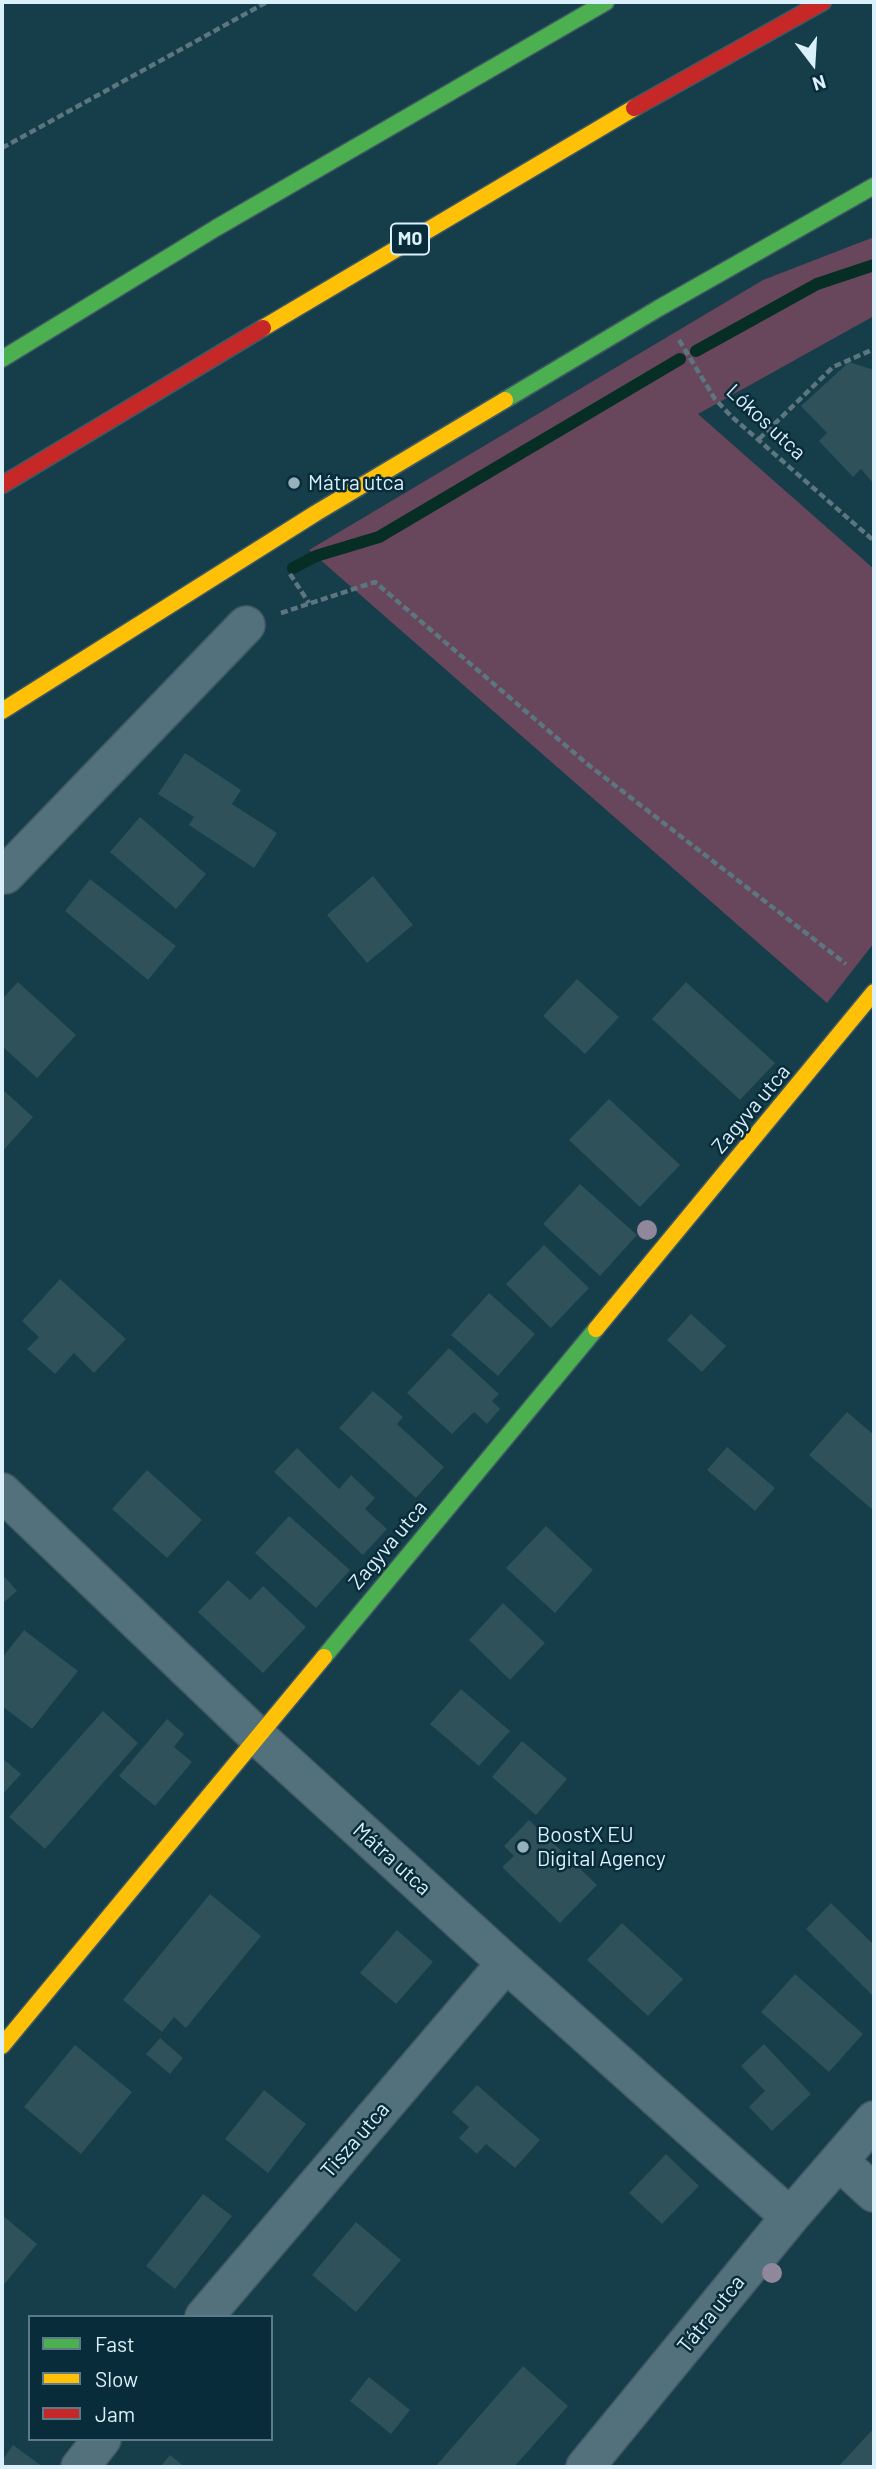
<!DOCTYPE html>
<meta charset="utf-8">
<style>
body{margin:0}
#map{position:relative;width:876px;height:2469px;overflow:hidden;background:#163d4a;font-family:Barlow,sans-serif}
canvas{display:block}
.frame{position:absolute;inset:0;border:4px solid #daf0fb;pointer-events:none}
.legend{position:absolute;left:28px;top:2315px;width:245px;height:126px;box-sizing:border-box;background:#082c3a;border:2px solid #5c7a87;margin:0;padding:9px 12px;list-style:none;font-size:21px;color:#daf0fb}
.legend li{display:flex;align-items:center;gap:14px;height:35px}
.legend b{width:35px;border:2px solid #5c7a87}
.north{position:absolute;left:778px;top:28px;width:70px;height:70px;-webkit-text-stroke:5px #082c3a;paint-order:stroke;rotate:163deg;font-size:19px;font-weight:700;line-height:28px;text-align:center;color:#daf0fb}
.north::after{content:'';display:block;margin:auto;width:24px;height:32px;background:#daf0fb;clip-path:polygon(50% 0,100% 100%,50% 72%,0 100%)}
</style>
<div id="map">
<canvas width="876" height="2469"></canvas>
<div class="frame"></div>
<ul class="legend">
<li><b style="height:9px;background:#4caf50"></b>Fast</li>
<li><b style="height:9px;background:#ffc107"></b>Slow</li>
<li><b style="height:9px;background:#c62828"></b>Jam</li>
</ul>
<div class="north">N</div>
</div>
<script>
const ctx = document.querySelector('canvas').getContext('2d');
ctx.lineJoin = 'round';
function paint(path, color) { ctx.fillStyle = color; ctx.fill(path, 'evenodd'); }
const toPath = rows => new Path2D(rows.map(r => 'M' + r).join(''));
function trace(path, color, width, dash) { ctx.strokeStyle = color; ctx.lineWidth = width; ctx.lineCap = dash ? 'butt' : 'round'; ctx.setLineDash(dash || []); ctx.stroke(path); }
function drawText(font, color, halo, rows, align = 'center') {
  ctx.font = font + ' Barlow,sans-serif'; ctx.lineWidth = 5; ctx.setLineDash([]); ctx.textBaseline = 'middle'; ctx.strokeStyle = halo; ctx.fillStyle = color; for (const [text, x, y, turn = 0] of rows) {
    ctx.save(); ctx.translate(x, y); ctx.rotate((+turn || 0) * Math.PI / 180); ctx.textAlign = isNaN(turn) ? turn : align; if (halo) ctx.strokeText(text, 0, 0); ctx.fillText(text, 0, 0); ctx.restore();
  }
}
const green = toPath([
 [874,237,874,316,698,414,874,569,874,943,827,1003,309,550,763,280]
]);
const stream = toPath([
 [696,351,817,284,874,265],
 [293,568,316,556,379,537,680,359]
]);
const building = toPath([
 [849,362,874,370,874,484,861,469,853,477,819,441,827,433,801,406],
 [185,753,241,790,232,804,277,833,254,868,189,825,194,817,158,794],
 [140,817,206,874,176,909,110,852],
 [373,876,413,925,367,963,327,915],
 [90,879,176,946,148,980,65,911],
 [577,979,619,1017,585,1054,543,1016],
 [18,982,76,1035,37,1078,2,1046,2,999],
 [686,982,775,1063,740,1100,652,1019],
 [2,1089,33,1117,2,1152],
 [609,1099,680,1165,640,1207,569,1140],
 [580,1184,637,1235,600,1276,543,1224],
 [544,1245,589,1288,551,1328,506,1284],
 [60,1279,126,1339,94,1373,74,1353,55,1374,27,1349,39,1337,22,1321],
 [489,1293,535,1334,498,1376,451,1335],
 [691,1314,726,1346,702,1372,667,1340],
 [449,1348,499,1394,492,1401,500,1409,487,1424,474,1412,452,1434,407,1393],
 [373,1391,403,1417,397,1424,444,1467,416,1498,339,1428],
 [847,1412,874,1435,874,1511,809,1455],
 [727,1447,775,1488,755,1511,707,1470],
 [297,1448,339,1489,351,1475,375,1498,365,1509,387,1529,363,1555,274,1472],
 [147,1470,202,1520,167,1558,112,1509],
 [289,1516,350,1570,316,1608,255,1553],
 [546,1526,593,1570,555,1613,506,1568],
 [2,1574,17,1591,2,1604],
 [228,1580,250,1600,263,1586,306,1627,263,1673,198,1612],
 [503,1603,545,1643,510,1680,469,1640],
 [24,1630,78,1671,32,1729,2,1706,2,1658],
 [461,1689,510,1731,479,1766,430,1724],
 [103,1711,138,1743,45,1849,9,1817],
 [167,1719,184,1734,174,1747,192,1762,155,1806,119,1776],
 [522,1741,567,1779,536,1815,492,1777],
 [2,1758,21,1774,2,1795],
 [529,1820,597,1885,560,1923,502,1867,514,1856,504,1846],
 [210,1894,261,1936,186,2028,174,2017,162,2032,123,2000],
 [831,1903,874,1945,874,1997,806,1929],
 [622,1923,683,1979,648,2016,587,1960],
 [397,1930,433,1962,396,2004,360,1973],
 [795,1974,863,2034,829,2072,761,2012],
 [160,2038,183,2058,170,2074,146,2054],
 [764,2044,811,2094,772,2131,749,2107,765,2091,741,2066],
 [75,2045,132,2092,81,2154,24,2107],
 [477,2085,540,2140,515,2168,486,2144,477,2154,459,2138,469,2127,452,2112],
 [264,2090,306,2124,268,2173,225,2139],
 [666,2154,699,2186,662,2224,629,2193],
 [203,2194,232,2216,175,2289,146,2266],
 [2,2215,37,2244,2,2287],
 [356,2222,401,2260,356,2312,312,2275],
 [523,2366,568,2406,514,2467,435,2467],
 [369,2377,410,2410,391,2434,350,2401],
 [874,2428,874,2467,838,2467],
 [13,2445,43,2467,4,2467,2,2461],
 [170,2455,185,2467,160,2467]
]);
const path = toPath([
 [2,148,267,2],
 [679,340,715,399,731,416,874,541],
 [759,439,833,367,874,349],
 [290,574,309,603],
 [281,613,375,582,586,763,846,964]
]);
const street = toPath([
 [5,875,246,625],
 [2,1492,257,1736,506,1963,790,2217],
 [839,2161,874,2193],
 [204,2317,506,1963],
 [80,2467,102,2439],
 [585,2467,790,2217,874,2120]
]);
const fast = toPath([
 [2,359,216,228,606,2],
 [505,400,659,308,874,186],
 [324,1657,596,1329]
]);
const slow = toPath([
 [263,328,634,108],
 [2,711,316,513,505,400],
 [596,1329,874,992],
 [2,2046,324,1657]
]);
const jam = toPath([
 [634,108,823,2],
 [2,485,263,328]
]);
const trees = [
 [647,1230],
 [772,2273]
];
const markers = [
 [294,483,7,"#95b1bd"],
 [523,1847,7,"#95b1bd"]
];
const shields = [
 [410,239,38]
];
const shieldNames = [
 ["M0",410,239]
];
const streetNames = [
 ["Lókos utca",766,422,43],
 ["Zagyva utca",751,1109,-50],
 ["Zagyva utca",388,1545,-50],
 ["Mátra utca",392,1859,42],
 ["Tisza utca",355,2140,-49],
 ["Tátra utca",711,2314,-51]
];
const poiNames = [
 ["Mátra utca",308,483],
 ["BoostX EU",537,1835],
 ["Digital Agency",537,1859]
];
paint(green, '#68465b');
trace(stream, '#062e24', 12);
paint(building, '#2f5159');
trace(street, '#405963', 40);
trace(fast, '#405963', 19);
trace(slow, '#405963', 19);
trace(jam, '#405963', 19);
trace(path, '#5c7680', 4.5, [7, 3.5]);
trace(street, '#52717c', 37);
trace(fast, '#4caf50', 16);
trace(slow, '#ffc107', 16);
trace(jam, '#c62828', 16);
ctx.fillStyle = '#91879a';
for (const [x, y] of trees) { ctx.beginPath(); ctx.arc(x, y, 10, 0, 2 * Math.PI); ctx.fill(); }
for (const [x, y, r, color] of markers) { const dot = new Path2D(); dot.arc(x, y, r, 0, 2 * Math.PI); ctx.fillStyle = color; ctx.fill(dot); trace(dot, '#082c3a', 2.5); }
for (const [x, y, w] of shields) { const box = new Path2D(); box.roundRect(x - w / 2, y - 15.5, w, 31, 5); ctx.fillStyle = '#082c3a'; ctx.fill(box); trace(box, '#daf0fb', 2); }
drawText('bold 19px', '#daf0fb', null, shieldNames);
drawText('21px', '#daf0fb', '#082c3a', streetNames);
drawText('21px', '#daf0fb', '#082c3a', poiNames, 'left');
</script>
